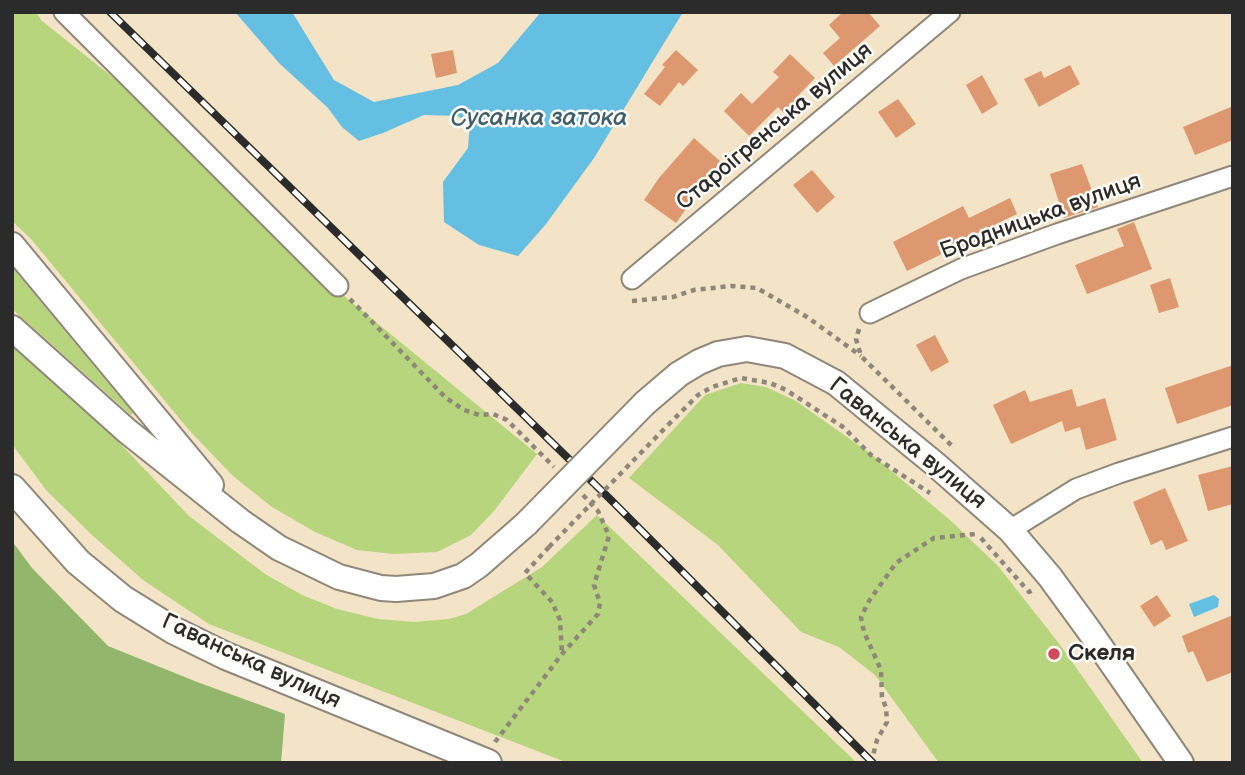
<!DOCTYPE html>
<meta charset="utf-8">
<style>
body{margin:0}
#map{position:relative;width:1245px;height:775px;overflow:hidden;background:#f3e3c7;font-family:"Balsamiq Sans",sans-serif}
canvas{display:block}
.frame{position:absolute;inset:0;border:14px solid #2b2b2b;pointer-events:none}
</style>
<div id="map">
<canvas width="1245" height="775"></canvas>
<div class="frame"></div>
</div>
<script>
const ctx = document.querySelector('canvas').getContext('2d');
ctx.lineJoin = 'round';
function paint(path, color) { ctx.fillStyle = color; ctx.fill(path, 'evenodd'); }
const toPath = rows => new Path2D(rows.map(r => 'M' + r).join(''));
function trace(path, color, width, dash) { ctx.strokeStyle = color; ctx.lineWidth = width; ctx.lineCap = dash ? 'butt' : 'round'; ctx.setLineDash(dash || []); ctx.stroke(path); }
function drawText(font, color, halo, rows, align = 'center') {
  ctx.font = font + ' "Balsamiq Sans",sans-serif'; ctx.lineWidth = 5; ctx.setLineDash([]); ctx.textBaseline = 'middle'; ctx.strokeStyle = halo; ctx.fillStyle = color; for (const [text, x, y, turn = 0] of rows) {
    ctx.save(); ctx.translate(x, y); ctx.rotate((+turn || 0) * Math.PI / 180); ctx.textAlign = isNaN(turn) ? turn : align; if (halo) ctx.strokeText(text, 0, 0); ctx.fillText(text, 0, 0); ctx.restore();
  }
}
const green = toPath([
 [12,12,36,12,42,21,120,83,193,149,327,282,537,454,494,511,471,535,437,552,393,554,357,550,315,532,272,507,233,476,189,430,31,239,12,221],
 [12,267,133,413,131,415,12,309],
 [12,345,113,436,189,516,265,574,302,595,337,609,378,619,414,622,449,619,466,614,542,567,597,515,857,763,568,763,209,624,143,580,91,534,46,490,12,444],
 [741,383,766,387,796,401,871,454,950,520,998,566,1061,646,1143,763,939,763,875,675,839,647,801,632,718,545,629,478,705,395]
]);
const forest = toPath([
 [12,541,32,568,108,646,197,682,285,714,281,763,12,763]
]);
const water = toPath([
 [235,12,292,12,334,80,374,102,458,85,498,63,541,12,683,12,594,158,546,224,518,256,479,245,444,222,443,182,468,148,470,122,457,116,424,115,383,133,359,141,342,127,328,108,279,63],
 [1214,595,1219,599,1218,607,1194,617,1189,604]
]);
const building = toPath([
 [843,12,868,12,880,26,834,66,823,53,840,38,829,25],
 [453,50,457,73,436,78,431,54],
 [676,50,698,70,683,86,679,82,660,106,644,94,665,67,662,65],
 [790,54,815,78,795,99,805,109,792,121,778,107,749,136,724,111,741,93,752,104,779,77,773,72],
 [1070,65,1080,84,1039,107,1024,79,1041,71,1044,78],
 [982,75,998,104,982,114,966,85],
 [898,99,916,124,896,138,878,112],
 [1233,106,1233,140,1195,155,1183,127],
 [694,138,721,162,688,199,691,202,676,223,644,200,659,178],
 [1082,164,1098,207,1064,218,1050,174],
 [812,170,835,197,817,213,793,185],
 [1010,198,1017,214,976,234,979,240,947,256,946,252,907,271,893,242,963,206,969,218],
 [1134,222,1152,269,1087,294,1075,265,1124,246,1117,229],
 [1170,278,1179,307,1159,313,1150,285],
 [935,335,949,362,931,372,916,345],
 [1233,365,1233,405,1177,424,1165,388],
 [1072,389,1077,407,1105,398,1117,440,1086,450,1080,427,1065,432,1062,421,1011,444,993,405,1025,390,1030,402],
 [1233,466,1233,504,1208,511,1198,475],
 [1165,488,1188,541,1166,550,1162,540,1151,545,1133,502],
 [1157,595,1171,616,1154,627,1140,606],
 [1233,615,1233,672,1207,682,1193,651,1188,653,1182,636]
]);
const path = toPath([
 [350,299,446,398,464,410,479,415,493,414,507,420,554,467],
 [632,301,673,297,694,290,731,286,757,288,807,317,861,356],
 [859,329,856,339,861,356,954,448],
 [668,425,698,395,712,387,741,378,770,383,786,390,843,427,871,455,930,493],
 [981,538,1029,592,1034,589],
 [549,547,525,573,552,602,560,620,562,654],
 [495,742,562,654,598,614,600,603,594,585,609,536,598,511,583,495],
 [871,763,877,740,887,722,886,708,882,697,881,670,864,632,861,617,869,601,896,563,934,538,976,534]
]);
const minor = toPath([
 [64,12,338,286],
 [632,279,950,12],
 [870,313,961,269,1057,234,1233,176],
 [1010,530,1076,489,1119,473,1233,437]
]);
const tertiary = toPath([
 [12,245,211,485],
 [12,328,127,431,240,521,279,548,339,577,381,588,396,589,434,586,463,576,479,565,526,524],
 [645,403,679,374,699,362,718,354,747,349,785,356,836,383,935,464,1010,530,1050,577,1088,629,1181,763]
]);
const secondary = toPath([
 [12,488,78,562,123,599,173,630,226,656,488,763]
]);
const rail = toPath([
 [110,12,611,500,873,763]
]);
const pathBridge = toPath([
 [549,547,668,425]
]);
const tertiaryBridge = toPath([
 [526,524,645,403]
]);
const markers = [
 [1054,654,7,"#d1495b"]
];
const streetNames = [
 ["Староігренська вулиця",775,127,-40],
 ["Бродницька вулиця",1041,217,-20],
 ["Гаванська вулиця",907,444,39],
 ["Гаванська вулиця",251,662,25]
];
const poiNames = [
 ["Скеля",1068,654]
];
const waterNames = [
 ["Сусанка затока",539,119]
];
paint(green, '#b7d57c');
paint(forest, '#91b66c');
paint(water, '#64bfe2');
paint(building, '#de986f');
trace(minor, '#8f8779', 23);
trace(tertiary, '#8f8779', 28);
trace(secondary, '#8f8779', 30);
trace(path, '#8f8779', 4.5, [5, 5]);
trace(minor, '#fff', 19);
trace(tertiary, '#fff', 24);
trace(secondary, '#fff', 26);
trace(rail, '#2b2b2b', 8);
trace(rail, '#fdfcf7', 5, [16]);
trace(tertiaryBridge, '#8f8779', 28, []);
trace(pathBridge, '#8f8779', 4.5, [5, 5]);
trace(tertiaryBridge, '#fff', 24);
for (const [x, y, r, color] of markers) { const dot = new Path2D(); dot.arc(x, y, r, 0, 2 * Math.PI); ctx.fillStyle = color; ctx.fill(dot); trace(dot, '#fdfcf7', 2.5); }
drawText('23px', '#2b2b2b', '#fdfcf7', streetNames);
drawText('bold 23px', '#2b2b2b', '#fdfcf7', poiNames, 'left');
drawText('italic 24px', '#3f5f6b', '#fdfcf7', waterNames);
</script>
